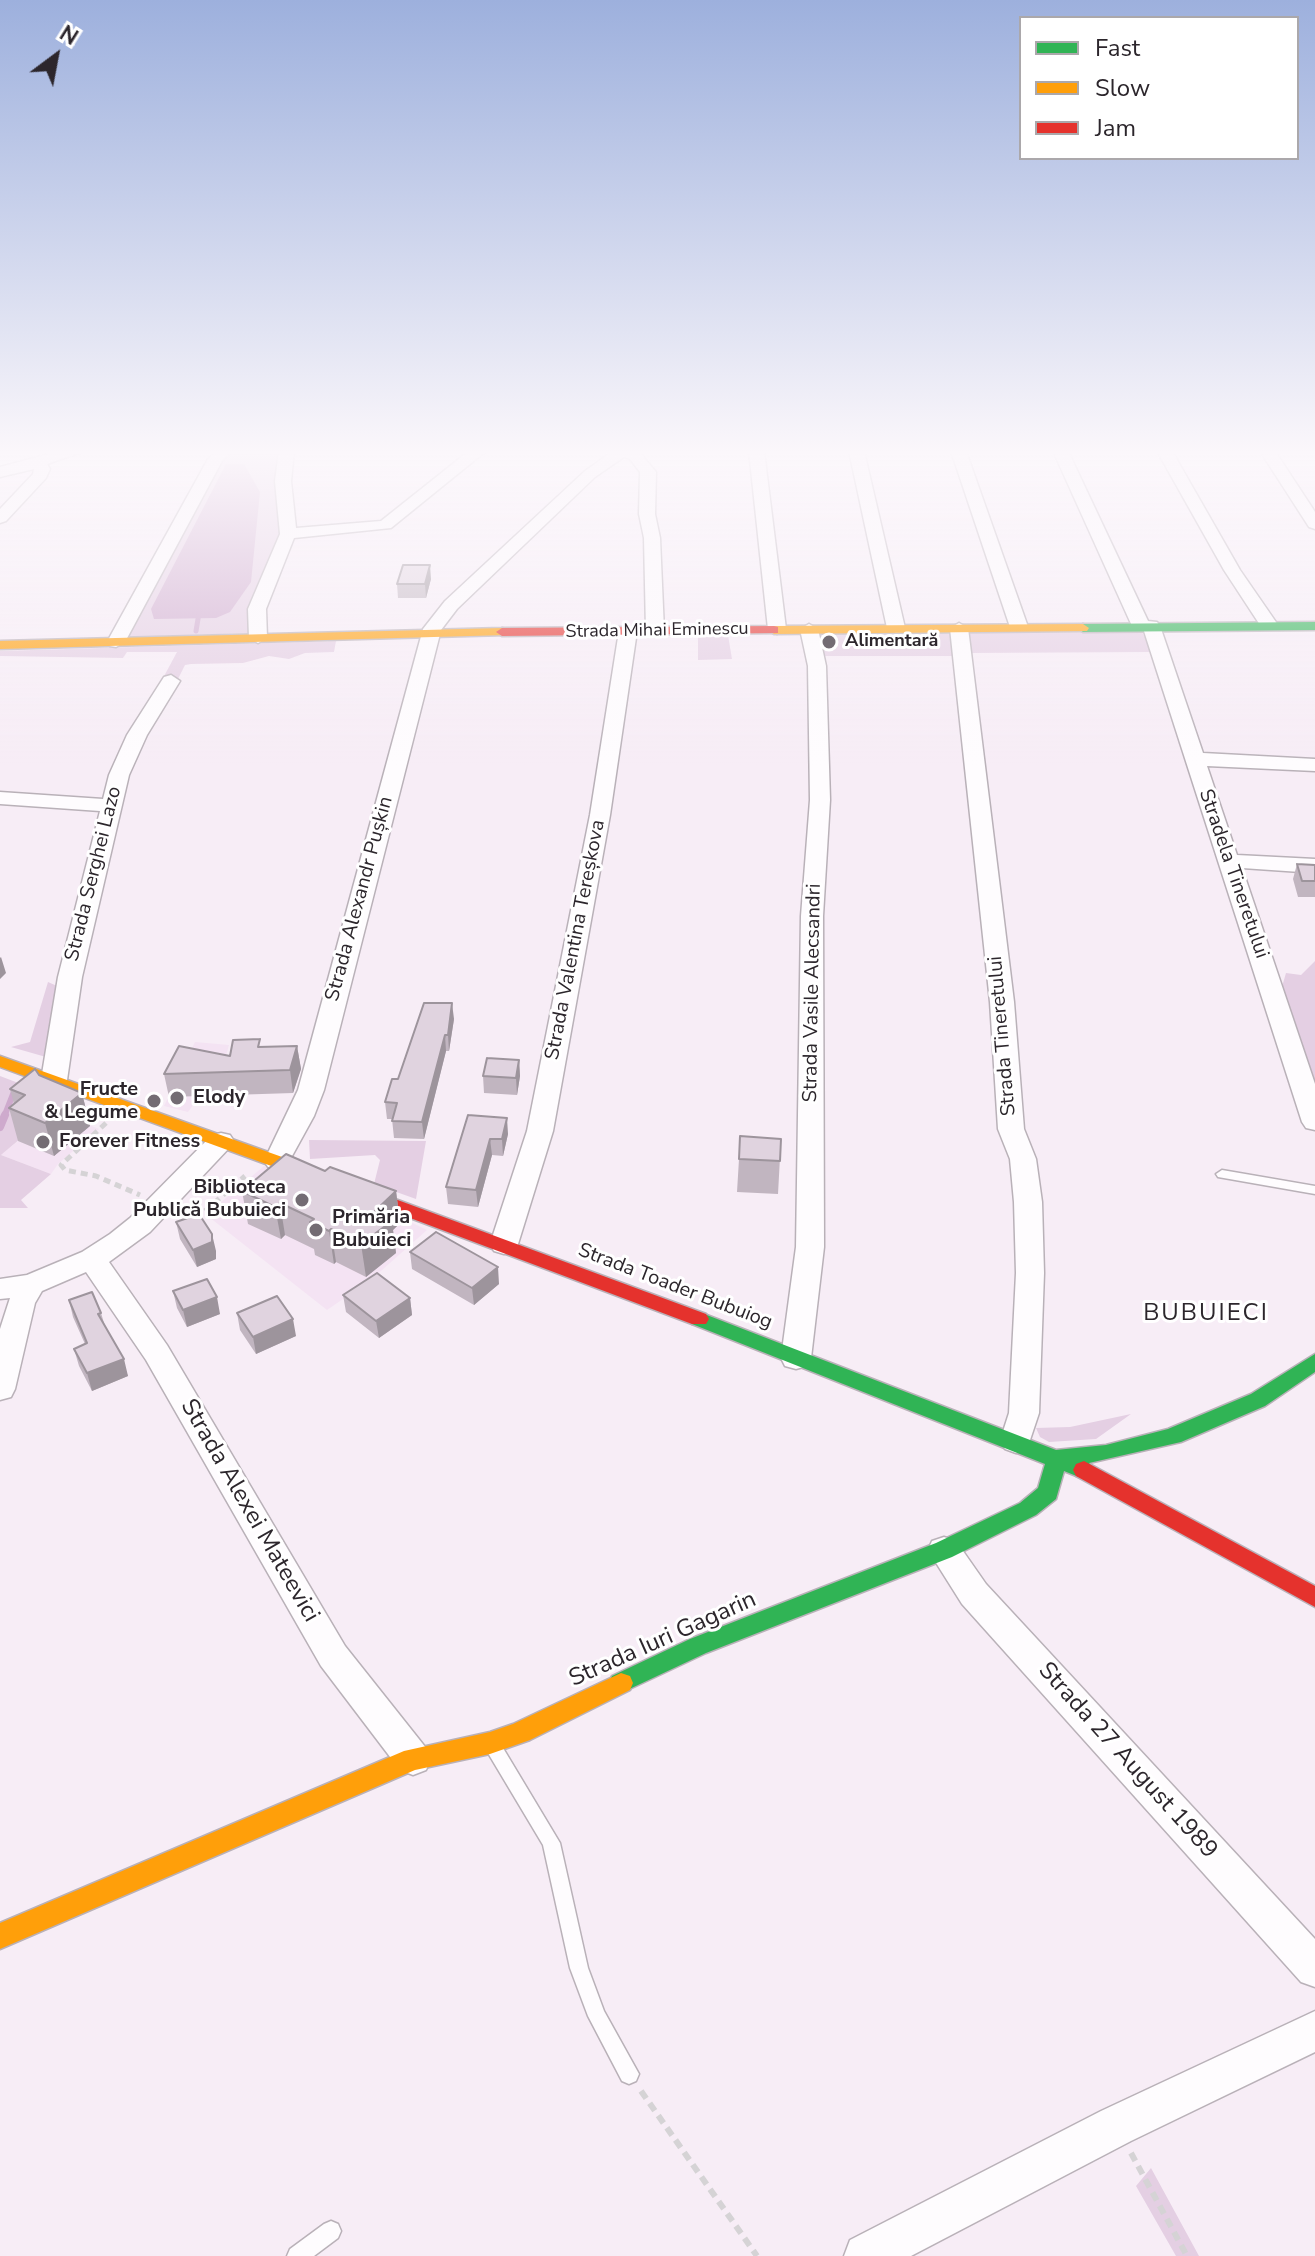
<!DOCTYPE html>
<meta charset="utf-8">
<style>
body{margin:0}
#map{position:relative;width:1315px;height:2256px;overflow:hidden;background:#f7edf6;font-family:"Nunito Sans",sans-serif}
canvas{display:block}
.legend{position:absolute;left:1019px;top:16px;width:280px;height:144px;box-sizing:border-box;background:#fff;border:2px solid #aba8ab;margin:0;padding:10px 14px;list-style:none;font-size:24px;color:#2c262c}
.legend li{display:flex;align-items:center;gap:16px;height:40px}
.legend b{width:40px;border:2px solid #aba8ab}
.north{position:absolute;left:16px;top:16px;width:80px;height:80px;-webkit-text-stroke:6px #fff;paint-order:stroke;rotate:32deg;font-size:22px;font-weight:700;line-height:32px;text-align:center;color:#2c262c}
.north::after{content:'';display:block;margin:auto;width:28px;height:36px;background:#2c262c;clip-path:polygon(50% 0,100% 100%,50% 72%,0 100%)}
</style>
<div id="map">
<canvas width="1315" height="2256"></canvas>
<ul class="legend">
<li><b style="height:10px;background:#30b455"></b>Fast</li>
<li><b style="height:10px;background:#ff9f0a"></b>Slow</li>
<li><b style="height:10px;background:#e5322d"></b>Jam</li>
</ul>
<div class="north">N</div>
</div>
<script>
const ctx = document.querySelector('canvas').getContext('2d');
ctx.lineJoin = 'round';
function paint(path, color) { ctx.fillStyle = color; ctx.fill(path, 'evenodd'); }
const toPath = rows => new Path2D(rows.map(r => 'M' + r).join(''));
function trace(path, color, width, dash) { ctx.strokeStyle = color; ctx.lineWidth = width; ctx.lineCap = dash ? 'butt' : 'round'; ctx.setLineDash(dash || []); ctx.stroke(path); }
function drawText(font, color, halo, rows, align = 'center') {
  ctx.font = font + ' "Nunito Sans",sans-serif'; ctx.lineWidth = 6; ctx.setLineDash([]); ctx.textBaseline = 'middle'; ctx.strokeStyle = halo; ctx.fillStyle = color; for (const [text, x, y, turn = 0] of rows) {
    ctx.save(); ctx.translate(x, y); ctx.rotate((+turn || 0) * Math.PI / 180); ctx.textAlign = isNaN(turn) ? turn : align; if (halo) ctx.strokeText(text, 0, 0); ctx.fillText(text, 0, 0); ctx.restore();
  }
}
const built = toPath([
 [195,1042,229,1045,219,1081,212,1080,188,1112,164,1106],
 [55,1111,99,1129,58,1164,51,1174,1,1155],
 [264,1166,401,1222,404,1219,427,1230,372,1279,327,1310,209,1217,214,1208]
]);
const green = toPath([
 [232,451,283,451,281,535,253,633,126,637,221,462],
 [1142,632,1153,652,968,653,965,633],
 [818,634,951,634,956,656,822,656],
 [698,635,728,635,732,659,698,660],
 [336,641,334,652,305,653,289,659,269,656,243,663,191,664,185,665,178,679,163,678,177,652,127,652,123,658,0,656,0,651],
 [1315,961,1315,1102,1279,997,1286,973,1301,975],
 [48,982,57,986,46,1057,11,1047,30,1042],
 [0,1076,34,1089,33,1128,1,1155,51,1174,21,1200,28,1208,0,1208],
 [309,1140,426,1141,416,1199,374,1184,380,1160,375,1155,310,1159],
 [1131,1414,1096,1439,1049,1442,1040,1437,1036,1428,1070,1427],
 [1151,2168,1199,2256,1176,2256,1136,2186]
]);
const water = toPath([
 [226,464,244,464,260,492,251,582,230,612,216,618,154,619,151,609]
]);
const streamFar2 = toPath([
 [196,631,199,613]
]);
const streamFar1 = toPath([
 [4,1117,15,1089]
]);
const stream = toPath([
 [0,1127,5,1115]
]);
const pathFar1 = toPath([
 [106,1123,61,1165,65,1170,96,1176,140,1195],
 [205,1211,245,1176]
]);
const path = toPath([
 [641,2091,757,2256],
 [1131,2153,1187,2256]
]);
const lane = toPath([
 [1222,1170,1315,1186,1315,1194,1218,1177,1216,1174,1222,1170],
 [494,1741,500,1743,560,1843,588,1968,604,2011,639,2074,636,2081,629,2084,622,2081,588,2016,570,1968,543,1845,488,1753,486,1748,488,1743,494,1741],
 [331,2221,338,2224,341,2231,338,2238,314,2256,287,2256,290,2249,324,2224,331,2221]
]);
const street = toPath([
 [60,451,85,451,47,464,50,469,46,478,6,521,0,523,0,509,33,474,34,469,0,477,0,467,60,451],
 [216,451,232,451,222,461,125,642,116,647,110,646,107,642,208,459,216,451],
 [279,451,294,451,291,481,296,528,381,521,469,451,486,451,391,528,294,538,266,609,267,638,258,643,249,638,248,609,280,534,275,481,279,451],
 [613,451,640,453,656,472,655,514,660,538,664,631,655,636,646,631,644,538,639,514,640,472,630,459,624,457,595,477,457,609,441,630,324,1090,314,1116,286,1167,277,1170,268,1167,264,1161,298,1090,423,629,445,601,585,471,613,451],
 [749,451,764,451,786,629,777,634,768,629,749,451],
 [849,451,864,451,905,628,902,632,896,633,887,628,849,451],
 [951,451,966,451,1028,627,1025,631,1013,631,1010,627,951,451],
 [1053,451,1068,451,1148,621,1157,622,1160,626,1203,753,1315,759,1315,771,1207,766,1237,855,1315,859,1315,873,1242,868,1315,1084,1315,1130,1306,1128,1302,1122,1144,631,1135,630,1132,626,1053,451],
 [1157,451,1172,451,1240,570,1278,625,1275,629,1263,629,1260,625,1224,570,1157,451],
 [1260,451,1275,451,1315,512,1315,529,1309,527,1260,451],
 [959,623,968,628,1014,1002,1024,1129,1036,1159,1042,1202,1044,1273,1039,1413,1027,1449,1016,1453,1005,1449,1000,1441,1009,1413,1016,1273,1014,1202,1010,1159,998,1129,990,1002,950,628,959,623],
 [809,624,818,629,826,666,830,800,823,916,824,1247,811,1358,807,1366,796,1369,785,1366,781,1358,796,1247,801,916,810,800,808,666,800,629,809,624],
 [628,626,637,631,610,815,553,1131,518,1244,514,1251,504,1254,494,1251,490,1244,527,1131,590,815,619,631,628,626],
 [171,675,180,681,147,735,129,775,82,977,67,1080,63,1086,54,1088,45,1086,41,1080,58,977,100,811,0,804,0,792,103,799,109,775,127,735,164,677,171,675],
 [221,1133,230,1135,234,1141,230,1147,150,1232,109,1262,167,1345,345,1646,426,1748,431,1759,426,1770,413,1775,400,1770,321,1666,146,1360,86,1272,42,1291,35,1303,15,1389,11,1397,0,1400,0,1329,10,1298,0,1299,0,1279,27,1275,82,1252,110,1234,130,1218,212,1135,221,1133],
 [944,1537,956,1541,986,1584,1315,1939,1315,1987,1301,1982,962,1604,928,1550,932,1541,944,1537],
 [1315,2011,1315,2052,1131,2141,911,2256,844,2256,850,2240,1101,2111,1315,2011]
]);
const fast = toPath([
 [1315,622,1315,630,1083,632,1077,628,1083,624,1315,622],
 [699,1312,1056,1450,1106,1445,1168,1429,1251,1394,1315,1354,1315,1372,1265,1406,1181,1442,1089,1463,1095,1470,1092,1476,1084,1479,1064,1471,1056,1499,1036,1515,952,1557,706,1653,621,1693,612,1690,609,1683,612,1676,690,1639,936,1543,1020,1503,1038,1488,1045,1464,692,1324,689,1319,692,1314,699,1312]
]);
const slow = toPath([
 [1083,624,1089,628,1087,631,774,634,768,630,774,626,1083,624],
 [502,628,506,629,506,635,0,649,0,641,502,628],
 [0,1056,310,1167,312,1171,310,1175,296,1175,0,1067,0,1056],
 [621,1673,630,1676,633,1683,630,1690,530,1740,490,1754,415,1770,0,1949,0,1923,404,1751,490,1732,513,1724,621,1673]
]);
const jam = toPath([
 [774,626,778,627,778,633,502,636,496,632,502,628,774,626],
 [303,1165,706,1314,709,1319,706,1324,692,1324,296,1175,294,1171,296,1167,303,1165],
 [1084,1461,1315,1586,1315,1607,1076,1476,1073,1470,1076,1464,1084,1461]
]);
const wall = toPath([
 [431,579,426,598,398,598,397,584],
 [1297,864,1315,865,1315,897,1298,897,1293,879],
 [454,1019,449,1051,446,1051,424,1139,394,1138,392,1119,387,1119,385,1102],
 [297,1046,301,1069,293,1093,169,1097,164,1074,261,1047],
 [519,1060,520,1076,517,1095,484,1093,483,1076],
 [39,1075,82,1093,90,1126,54,1156,18,1141,9,1108,14,1104,10,1089],
 [468,1115,508,1134,503,1156,492,1155,478,1207,448,1204,446,1187],
 [781,1139,778,1194,737,1192,739,1159],
 [242,1191,396,1191,400,1223,393,1230,396,1253,366,1277,336,1262,334,1264,315,1255,314,1249,285,1235,281,1239,248,1224],
 [176,1222,216,1251,216,1259,197,1267,180,1239],
 [410,1252,499,1284,474,1305,412,1269],
 [173,1291,220,1314,187,1327,177,1308],
 [343,1295,410,1298,412,1315,379,1338,346,1312],
 [69,1300,101,1313,105,1326,128,1376,92,1391,79,1366,74,1349,85,1344,73,1317],
 [237,1313,296,1336,256,1354,240,1330]
]);
const shadedWall = toPath([
 [430,565,431,579,426,598,425,584],
 [1,957,6,973,0,979,0,958],
 [452,1003,454,1019,449,1051,448,1035],
 [445,1035,446,1051,424,1139,422,1122],
 [297,1046,301,1069,293,1093,290,1070],
 [519,1060,520,1076,517,1095,516,1078],
 [82,1093,90,1126,54,1156,45,1123],
 [507,1118,508,1134,503,1156,502,1139],
 [490,1139,492,1155,478,1207,476,1190],
 [396,1191,400,1223,393,1230,396,1253,366,1277,361,1244,375,1211],
 [280,1203,285,1235,281,1239,275,1207],
 [331,1229,336,1262,334,1264,329,1231],
 [212,1234,216,1251,216,1259,197,1267,193,1250],
 [498,1267,499,1284,474,1305,472,1288],
 [217,1297,220,1314,187,1327,183,1310],
 [410,1298,412,1315,379,1338,376,1321],
 [293,1319,296,1336,256,1354,253,1337],
 [124,1359,128,1376,92,1391,87,1373]
]);
const building = toPath([
 [403,565,430,565,425,584,397,584,403,565],
 [1297,864,1315,865,1315,881,1302,881,1297,864],
 [424,1003,452,1003,448,1035,445,1035,422,1122,392,1121,397,1103,385,1102,392,1079,398,1079,424,1003],
 [260,1039,258,1047,297,1046,290,1070,164,1074,179,1046,230,1056,233,1040,260,1039],
 [487,1058,519,1060,516,1078,483,1076,487,1058],
 [35,1069,39,1075,82,1093,45,1123,9,1108,25,1095,10,1089,35,1069],
 [468,1115,507,1118,502,1139,490,1139,476,1190,446,1187,468,1115],
 [740,1136,781,1139,780,1161,739,1159,740,1136],
 [286,1154,325,1171,330,1167,396,1191,375,1211,392,1221,361,1244,331,1229,329,1231,310,1222,314,1219,280,1203,275,1207,242,1191,286,1154],
 [199,1214,212,1234,212,1242,193,1250,176,1222,199,1214],
 [436,1232,498,1267,472,1288,410,1252,436,1232],
 [377,1273,410,1298,376,1321,343,1295,377,1273],
 [207,1279,217,1297,183,1310,173,1291,207,1279],
 [92,1292,101,1313,98,1314,124,1359,87,1373,74,1349,87,1343,69,1300,92,1292],
 [277,1296,293,1319,253,1337,237,1313,277,1296]
]);
const markers = [
 [829,642,8,"#736c73"],
 [177,1098,8,"#736c73"],
 [154,1101,8,"#736c73"],
 [43,1142,8,"#736c73"],
 [302,1200,8,"#736c73"],
 [316,1230,8,"#736c73"]
];
const farStreetnames = [
 ["Strada Mihai Eminescu",657,631,-1]
];
const farPoinames = [
 ["Alimentară",845,642]
];
const streetNames = [
 ["Strada Serghei Lazo",94,874,-76],
 ["Stradela Tineretului",1233,874,71],
 ["Strada Alexandr Pușkin",360,899,-75],
 ["Strada Valentina Tereșkova",576,940,-79],
 ["Strada Vasile Alecsandri",813,993,-89],
 ["Strada Tineretului",1003,1036,-95],
 ["Strada Toader Bubuiog",675,1287,21]
];
const poiNames = [
 ["Fructe",138,1090,"right"],
 ["& Legume",138,1113,"right"],
 ["Elody",193,1098],
 ["Forever Fitness",59,1142],
 ["Biblioteca",286,1188,"right"],
 ["Publică Bubuieci",286,1211,"right"],
 ["Primăria",332,1218],
 ["Bubuieci",332,1241]
];
const quarterNames = [
 ["BUBUIECI",1206,1314]
];
const nearStreetnames = [
 ["Strada Alexei Mateevici",249,1511,60],
 ["Strada Iuri Gagarin",663,1640,-24],
 ["Strada 27 August 1989",1127,1761,48]
];
paint(built, '#f4e3f3');
paint(green, '#e4cfe3');
paint(water, '#ceaacd');
trace(streamFar2, '#ceaacd', 5);
trace(streamFar1, '#ceaacd', 6);
trace(stream, '#ceaacd', 8);
trace(lane, '#b9b1b8', 3);
trace(street, '#b9b1b8', 3);
trace(fast, '#b9b1b8', 3);
trace(slow, '#b9b1b8', 3);
trace(jam, '#b9b1b8', 3);
trace(pathFar1, '#d5d3d5', 5, [7, 5]);
trace(path, '#d5d3d5', 6, [9, 6]);
paint(lane, '#fefcfe');
paint(street, '#fefcfe');
paint(fast, '#30b455');
paint(slow, '#ff9f0a');
paint(jam, '#e5322d');
paint(wall, '#c1b5c0');
paint(shadedWall, '#9d949c');
paint(building, '#e0d3df');
trace(building, '#9d949c', 2);
const sky = ctx.createLinearGradient(0, 0, 0, 767);
sky.addColorStop(0, '#9db0dd');
sky.addColorStop(0.59, '#fbf7fb');
sky.addColorStop(1, '#fbf7fb00');
ctx.fillStyle = sky;
ctx.fillRect(0, 0, 1315, 767);
for (const [x, y, r, color] of markers) { const dot = new Path2D(); dot.arc(x, y, r, 0, 2 * Math.PI); ctx.fillStyle = color; ctx.fill(dot); trace(dot, '#fff', 3); }
drawText('18px', '#2c262c', '#fff', farStreetnames);
drawText('bold 18px', '#2c262c', '#fff', farPoinames, 'left');
drawText('20px', '#2c262c', '#fff', streetNames);
drawText('bold 20px', '#2c262c', '#fff', poiNames, 'left');
ctx.letterSpacing = '2px';
drawText('24px', '#2c262c', '#fff', quarterNames);
ctx.letterSpacing = '0px';
drawText('24px', '#2c262c', '#fff', nearStreetnames);
</script>
